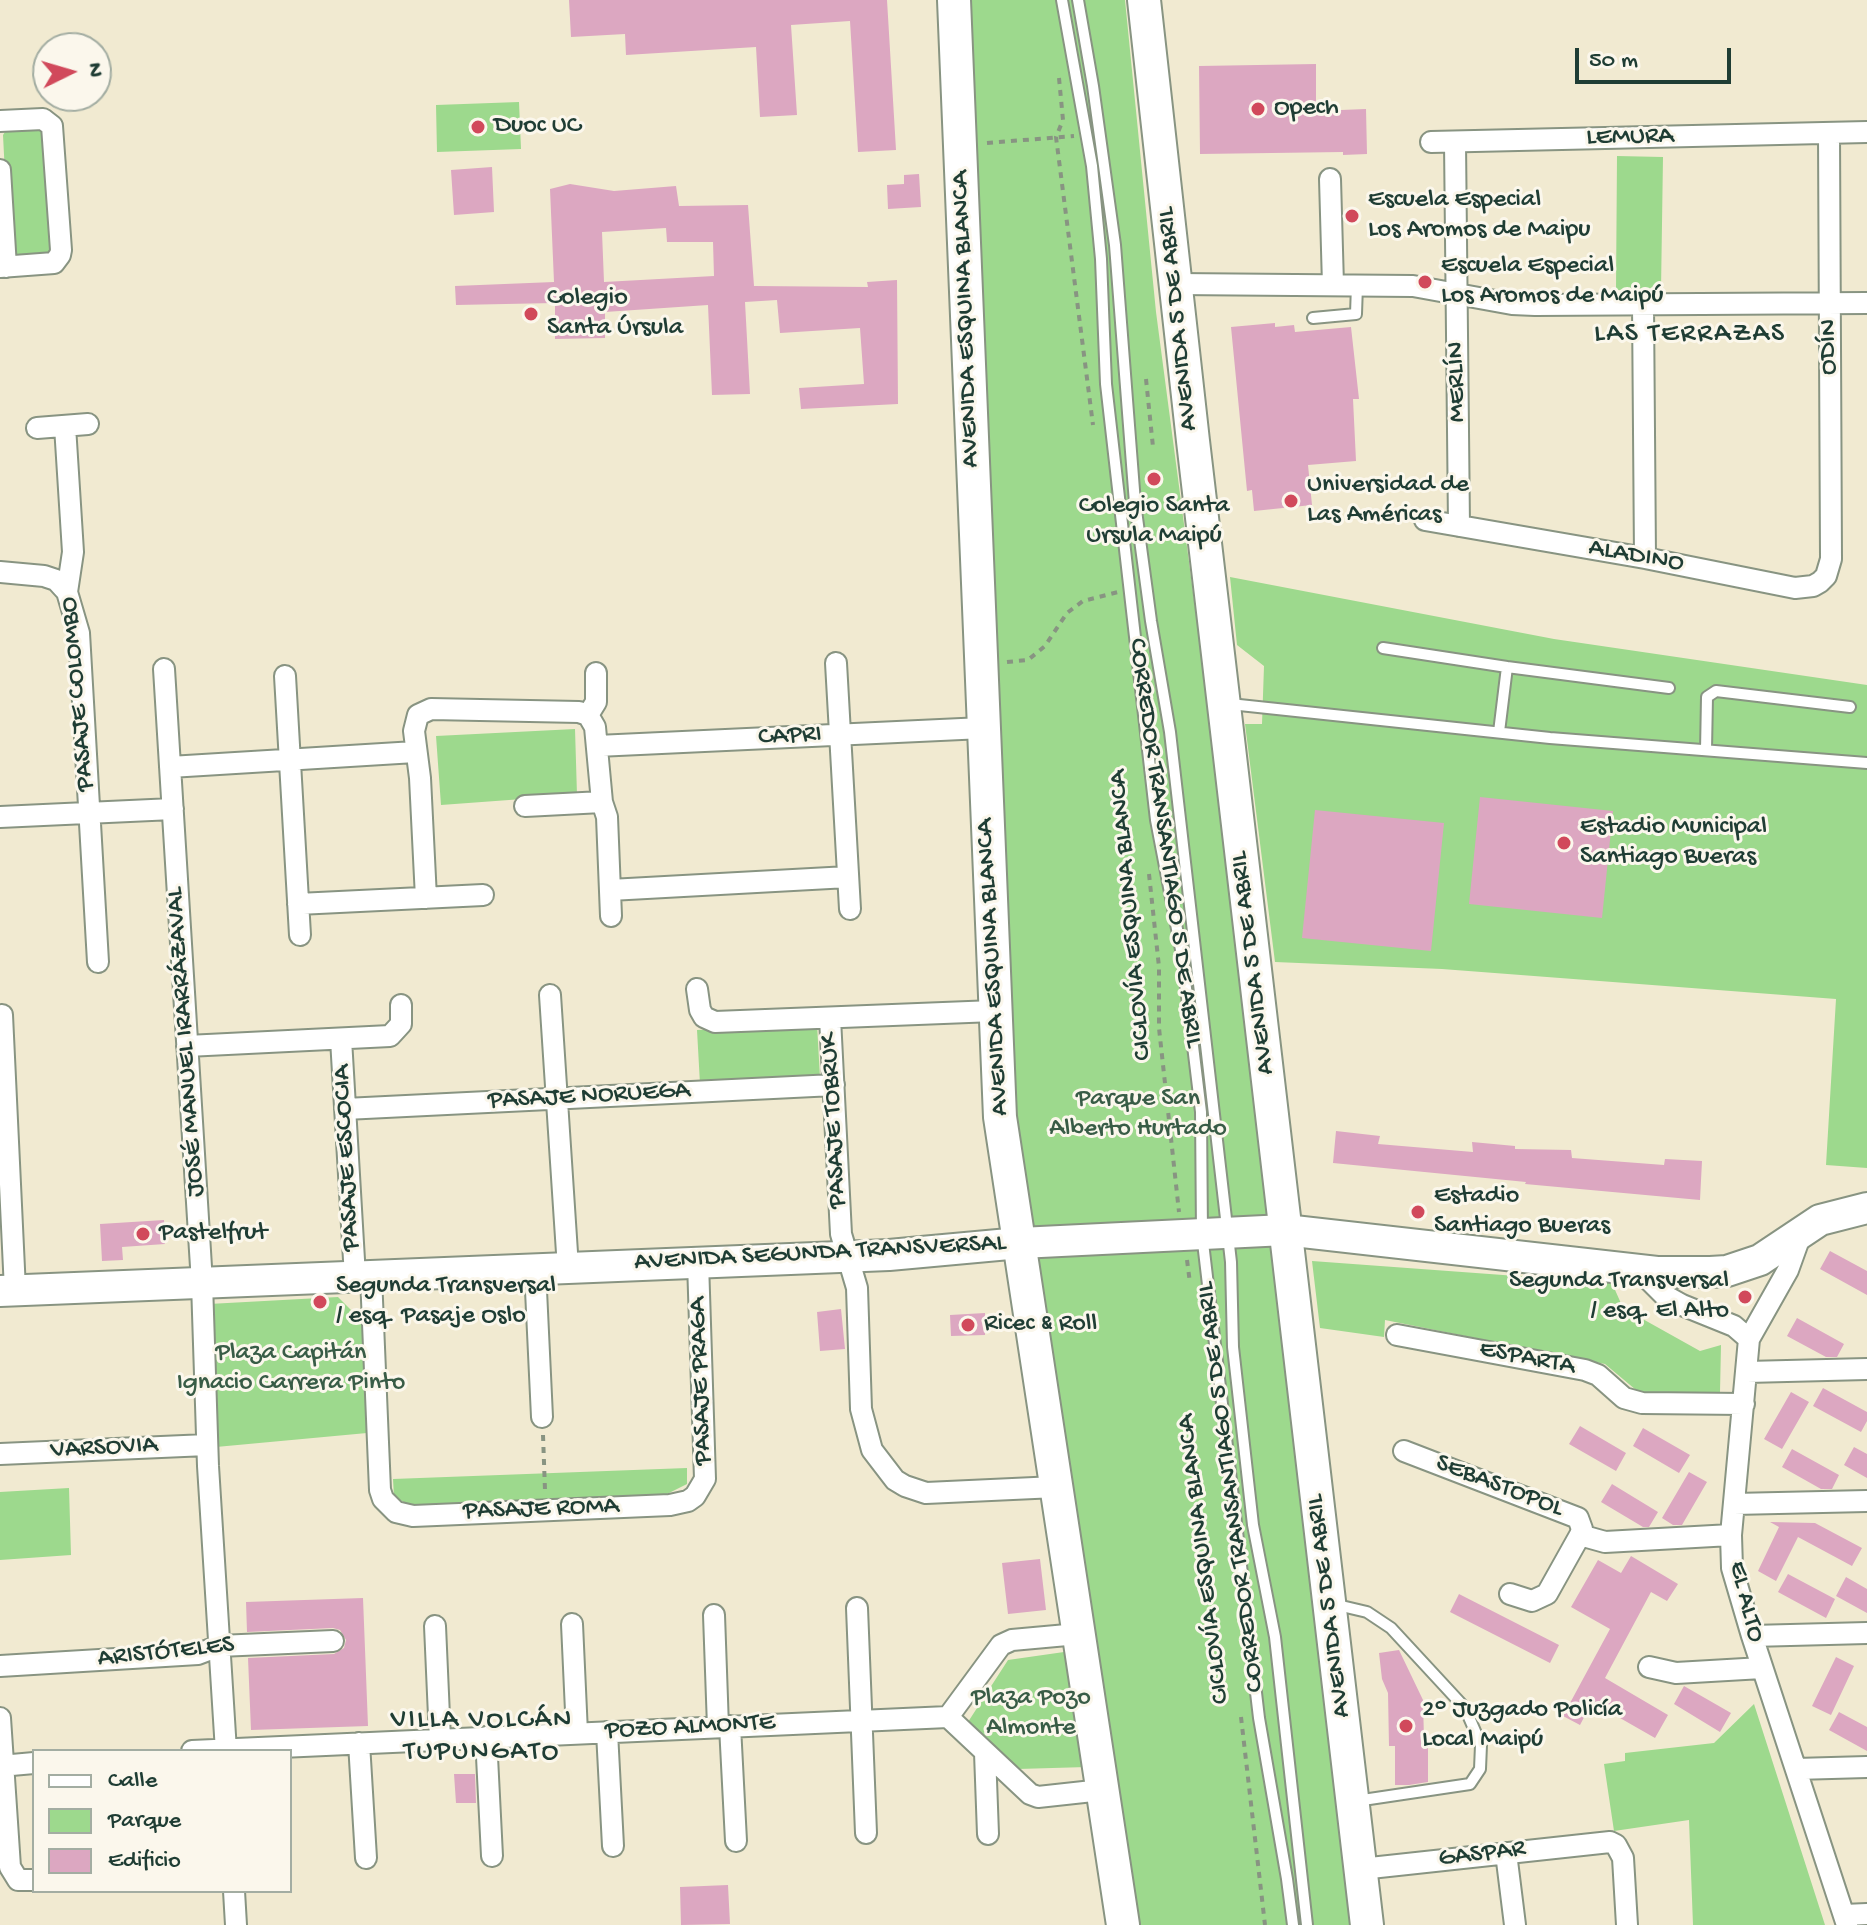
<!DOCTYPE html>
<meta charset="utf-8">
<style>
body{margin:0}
#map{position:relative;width:1867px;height:1925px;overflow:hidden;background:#f1ead1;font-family:"Gochi Hand",sans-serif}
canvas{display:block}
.legend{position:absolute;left:32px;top:1749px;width:260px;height:144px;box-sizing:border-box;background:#fbf7ec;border:2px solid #a3ada2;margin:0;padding:10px 14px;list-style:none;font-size:24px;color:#1f3d34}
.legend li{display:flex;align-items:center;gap:16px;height:40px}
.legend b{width:40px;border:2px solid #a3ada2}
.north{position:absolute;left:32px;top:32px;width:80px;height:80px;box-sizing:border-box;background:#fbf7ec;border:2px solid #a3ada2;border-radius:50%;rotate:85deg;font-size:22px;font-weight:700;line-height:32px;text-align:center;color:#1f3d34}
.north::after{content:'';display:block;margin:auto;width:28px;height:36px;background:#d1495b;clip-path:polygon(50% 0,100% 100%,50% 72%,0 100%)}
.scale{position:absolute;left:1575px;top:48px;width:156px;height:36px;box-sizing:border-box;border:4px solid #1f3d34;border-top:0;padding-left:10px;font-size:24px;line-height:28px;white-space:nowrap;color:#1f3d34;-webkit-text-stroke:6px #fbf7ec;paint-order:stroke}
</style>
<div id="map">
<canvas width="1867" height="1925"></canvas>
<ul class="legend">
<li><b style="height:10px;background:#fff"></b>Calle</li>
<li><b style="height:22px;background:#9dd98d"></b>Parque</li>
<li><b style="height:22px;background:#dca7c1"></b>Edificio</li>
</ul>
<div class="north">N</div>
<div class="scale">50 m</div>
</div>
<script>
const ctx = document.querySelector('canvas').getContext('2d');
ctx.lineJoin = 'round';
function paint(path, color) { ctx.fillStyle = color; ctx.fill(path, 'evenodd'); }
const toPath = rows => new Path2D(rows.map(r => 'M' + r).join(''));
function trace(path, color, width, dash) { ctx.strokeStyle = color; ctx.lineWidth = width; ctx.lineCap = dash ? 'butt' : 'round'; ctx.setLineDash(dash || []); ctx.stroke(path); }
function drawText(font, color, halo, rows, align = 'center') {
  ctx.font = font + ' "Gochi Hand",sans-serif'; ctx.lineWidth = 6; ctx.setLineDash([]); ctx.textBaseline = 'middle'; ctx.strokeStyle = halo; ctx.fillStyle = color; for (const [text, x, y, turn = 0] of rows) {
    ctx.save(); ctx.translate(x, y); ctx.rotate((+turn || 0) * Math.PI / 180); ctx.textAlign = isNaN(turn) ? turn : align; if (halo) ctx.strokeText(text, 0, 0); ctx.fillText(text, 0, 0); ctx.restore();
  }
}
const green = toPath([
 [967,0,1125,0,1156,312,1278,1236,1359,1925,1137,1925,1014,1112],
 [519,102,521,149,437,152,436,105],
 [43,124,52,258,15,260,9,253,3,135,8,127],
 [1617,156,1663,157,1661,290,1616,290],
 [1230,577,1554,639,1867,685,1867,1168,1826,1165,1836,999,1442,969,1275,962,1245,724,1262,724,1264,666,1237,645],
 [575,729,577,795,441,805,436,736],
 [817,1024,820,1078,700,1084,697,1030],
 [1312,1261,1612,1283,1623,1308,1700,1351,1721,1345,1720,1392,1642,1395,1605,1364,1385,1320,1384,1337,1320,1328],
 [338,1297,362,1321,367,1433,216,1447,209,1304],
 [687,1468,687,1484,667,1494,412,1506,394,1497,393,1479],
 [69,1488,71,1555,0,1560,0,1492],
 [1071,1651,1087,1767,1018,1769,968,1722,1008,1660],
 [1754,1704,1825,1925,1693,1925,1689,1820,1614,1831,1604,1764,1625,1761,1625,1753,1714,1743]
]);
const building = toPath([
 [569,0,887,0,896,150,858,152,850,21,791,25,797,115,760,117,756,47,626,55,625,34,571,37],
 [1316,64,1316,111,1366,109,1367,154,1343,155,1343,152,1200,154,1199,66],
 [492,167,494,212,454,215,451,170],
 [919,174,921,207,888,209,887,185,904,184,904,175],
 [570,184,614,191,676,186,679,206,748,205,754,286,868,287,867,282,897,280,898,404,801,409,799,388,864,384,860,328,780,333,777,300,745,302,750,394,712,395,708,305,605,312,605,338,555,339,555,303,456,305,455,286,554,282,550,189],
 [666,228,667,242,713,242,714,276,604,282,602,232],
 [1275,323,1275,327,1294,325,1295,332,1351,327,1359,399,1353,399,1356,461,1308,465,1312,505,1254,511,1252,490,1247,491,1231,327],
 [1480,797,1613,811,1602,918,1469,904],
 [1315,810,1444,823,1431,951,1302,938],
 [1336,1131,1380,1136,1378,1144,1473,1152,1472,1142,1515,1146,1515,1149,1571,1150,1572,1158,1664,1165,1665,1159,1702,1161,1700,1200,1525,1184,1526,1182,1333,1163],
 [164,1220,165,1244,122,1247,123,1260,102,1261,100,1224],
 [1830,1251,1867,1271,1867,1295,1820,1269],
 [841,1309,845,1349,820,1351,817,1312],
 [985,1313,985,1335,951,1336,950,1315],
 [1797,1318,1844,1344,1837,1357,1826,1357,1787,1336],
 [1823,1388,1867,1412,1867,1421,1861,1432,1813,1406],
 [1791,1392,1809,1402,1782,1449,1764,1439],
 [1580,1426,1626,1453,1616,1471,1569,1444],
 [1643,1428,1690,1455,1679,1473,1633,1446],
 [1854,1447,1867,1454,1867,1478,1844,1465],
 [1792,1449,1839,1475,1832,1489,1821,1489,1782,1467],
 [1689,1472,1707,1482,1682,1525,1673,1525,1662,1518],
 [1612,1484,1658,1512,1649,1527,1643,1527,1601,1502],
 [1770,1522,1815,1523,1862,1548,1852,1566,1798,1537,1776,1581,1758,1571,1779,1527],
 [1631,1556,1678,1584,1667,1601,1651,1592,1605,1678,1668,1715,1655,1738,1592,1702,1580,1725,1563,1716,1610,1629,1571,1607,1598,1560,1621,1573],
 [1040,1559,1046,1610,1008,1614,1002,1563],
 [1788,1574,1835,1599,1826,1618,1778,1592],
 [1846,1577,1867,1589,1867,1613,1836,1596],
 [1459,1594,1559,1645,1550,1663,1450,1612],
 [363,1598,368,1726,251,1730,248,1658,334,1654,344,1648,346,1640,340,1630,333,1628,247,1632,246,1602],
 [1399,1650,1423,1700,1424,1740,1428,1740,1428,1782,1409,1785,1395,1785,1395,1746,1389,1746,1388,1693,1382,1679,1379,1653],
 [1836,1657,1854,1666,1831,1715,1812,1706],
 [1684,1686,1731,1713,1720,1732,1674,1704],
 [1839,1712,1867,1727,1867,1751,1829,1730],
 [454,1774,475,1774,476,1803,456,1803],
 [728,1885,730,1924,681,1925,680,1887]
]);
const path = toPath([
 [1059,78,1063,120,1056,137,1093,425],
 [987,143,1074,136],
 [1146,379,1153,447],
 [1007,662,1028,660,1045,646,1067,613,1083,601,1118,592],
 [1149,874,1159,967,1159,1028,1179,1212],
 [1187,1260,1190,1283],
 [543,1435,545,1490],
 [1241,1717,1265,1925]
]);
const lane = toPath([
 [1062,0,1092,166,1101,259,1106,384,1156,820,1182,955,1201,1112,1202,1234,1259,1718,1287,1879,1293,1925],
 [1078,0,1093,86,1115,245,1135,503,1151,621,1170,732,1231,1262,1233,1347,1253,1525,1275,1637,1307,1925],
 [1313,318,1356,314,1357,285],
 [1383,648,1507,667],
 [1230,704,1550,738,1867,763],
 [1499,732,1507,667,1669,688],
 [1706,750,1707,697,1716,691,1850,707],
 [1333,1604,1367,1612,1391,1628,1465,1708,1481,1745,1480,1769,1470,1784,1356,1801]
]);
const street = toPath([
 [0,121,43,119,52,126,61,250,60,255,54,263,0,267],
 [1431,142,1867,132],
 [1455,142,1459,526],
 [0,170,6,267],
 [1330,179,1333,285],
 [1176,284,1413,286,1512,304,1535,305,1867,303],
 [1643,305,1645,558],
 [65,426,73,552,67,592,79,633,98,962],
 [37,428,88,424],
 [1425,520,1645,558,1795,588,1813,586,1820,582,1826,576,1831,559,1829,134],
 [0,572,44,576,56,580,67,592],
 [836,663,850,909],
 [164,669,202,1283,208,1466,226,1751],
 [285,676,300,935],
 [588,715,596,702,596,673],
 [597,746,983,728],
 [170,767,415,752],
 [525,806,602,802],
 [0,817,173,809],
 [610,890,848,877],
 [426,898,420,778,414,731,418,715,431,709,579,712,588,715,595,727,602,802,607,817,611,916],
 [298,904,483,895],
 [697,989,700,1010,704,1017,715,1022,994,1011],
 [550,995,568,1268],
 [2,1015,15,1290],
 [830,1018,841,1234,857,1288,861,1409,872,1450,895,1480,905,1486,926,1493,1056,1487],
 [341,1039,355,1277],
 [187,1046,390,1036,401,1024,401,1005],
 [345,1109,834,1085],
 [1802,1231,1788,1270,1749,1339,1731,1535,1732,1568,1752,1636,1847,1925],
 [535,1269,542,1417],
 [1638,1269,1664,1295,1682,1305,1734,1326,1749,1339],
 [371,1276,380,1490,383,1499,396,1512,413,1516,670,1505,688,1501,695,1496,705,1479,698,1262],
 [1397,1335,1585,1370,1598,1375,1624,1398,1642,1403,1744,1404],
 [1747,1372,1867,1369],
 [1404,1451,1578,1518,1582,1529,1580,1535,1547,1594,1532,1601,1510,1594],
 [0,1454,207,1445],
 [1734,1504,1867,1501],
 [1580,1535,1605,1542,1731,1535],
 [857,1608,866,1833],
 [714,1615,718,1727],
 [572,1624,577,1733],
 [435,1626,440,1739],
 [1752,1636,1867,1633],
 [0,1666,198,1654,219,1646,333,1641],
 [1649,1667,1676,1673,1762,1668],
 [948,1717,1001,1645,1012,1640,1078,1634],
 [0,1718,10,1867,18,1880,34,1880],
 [730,1726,736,1841],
 [607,1732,613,1846],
 [486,1737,492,1856],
 [359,1743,366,1858],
 [192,1751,948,1717,1030,1794,1038,1797,1102,1790],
 [985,1753,988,1834],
 [0,1766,34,1763],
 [1796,1769,1867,1767],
 [1506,1853,1515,1925],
 [1361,1869,1610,1842,1616,1845,1623,1858,1627,1925],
 [234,1891,236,1925],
 [1844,1915,1867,1914]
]);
const secondary = toPath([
 [0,1291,889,1255,1020,1243,1285,1230,1657,1272,1710,1272,1727,1271,1760,1260,1820,1220,1867,1208]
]);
const primary = toPath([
 [954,0,1000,1117,1123,1925],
 [1144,0,1193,441,1367,1925]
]);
const markers = [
 [1258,109,8,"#d1495b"],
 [478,127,8,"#d1495b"],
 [1352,216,8,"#d1495b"],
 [1425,282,8,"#d1495b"],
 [531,314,8,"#d1495b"],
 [1154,479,8,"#d1495b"],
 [1291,501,8,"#d1495b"],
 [1564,843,8,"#d1495b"],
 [1418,1212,8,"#d1495b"],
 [143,1234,8,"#d1495b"],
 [1745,1297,8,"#d1495b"],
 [320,1302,8,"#d1495b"],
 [968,1325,8,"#d1495b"],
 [1406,1726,8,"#d1495b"]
];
const poiNames = [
 ["Opech",1274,109],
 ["Duoc UC",494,127],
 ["Escuela Especial",1368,201],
 ["Los Aromos de Maipu",1368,231],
 ["Escuela Especial",1441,267],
 ["Los Aromos de Maipú",1441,297],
 ["Colegio",547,299],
 ["Santa Úrsula",547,329],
 ["Universidad de",1307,486],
 ["Las Américas",1307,516],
 ["Colegio Santa",1154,507,"center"],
 ["Ursula Maipú",1154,537,"center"],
 ["Estadio Municipal",1580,828],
 ["Santiago Bueras",1580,858],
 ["Estadio",1434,1197],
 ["Santiago Bueras",1434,1227],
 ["Pastelfrut",159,1234],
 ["Segunda Transversal",1729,1282,"right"],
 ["/ esq. El Alto",1729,1312,"right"],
 ["Segunda Transversal",336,1287],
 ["/ esq. Pasaje Oslo",336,1317],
 ["Ricec & Roll",984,1325],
 ["2° Juzgado Policía",1422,1711],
 ["Local Maipú",1422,1741]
];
const streetNames = [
 ["LEMURA",1630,138,-1],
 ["AVENIDA ESQUINA BLANCA",967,319,-92],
 ["AVENIDA 5 DE ABRIL",1179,319,-96],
 ["ODÍN",1830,347,-90],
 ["MERLÍN",1458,382,-91],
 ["ALADINO",1636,557,10],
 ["PASAJE COLOMBO",79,694,-95],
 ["CAPRI",790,737,-3],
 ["CORREDOR TRANSANTIAGO 5 DE ABRIL",1164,843,82],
 ["CICLOVÍA ESQUINA BLANCA",1132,915,-95],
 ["AVENIDA 5 DE ABRIL",1254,963,-97],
 ["AVENIDA ESQUINA BLANCA",994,967,-93],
 ["JOSÉ MANUEL IRARRÁZAVAL",187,1042,-94],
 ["PASAJE NORUEGA",589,1097,-3],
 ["PASAJE TOBRUK",835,1121,-93],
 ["PASAJE ESCOCIA",348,1158,-93],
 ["AVENIDA SEGUNDA TRANSVERSAL",820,1254,-3],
 ["ESPARTA",1527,1359,11],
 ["PASAJE PRAGA",702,1381,-92],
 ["VARSOVIA",104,1449,-3],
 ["CORREDOR TRANSANTIAGO 5 DE ABRIL",1232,1487,-97],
 ["SEBASTOPOL",1499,1487,21],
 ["PASAJE ROMA",541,1510,-2],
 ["CICLOVÍA ESQUINA BLANCA",1205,1559,-97],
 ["EL ALTO",1745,1602,76],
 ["AVENIDA 5 DE ABRIL",1330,1606,-97],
 ["ARISTÓTELES",166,1653,-6],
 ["POZO ALMONTE",690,1728,-3],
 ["GASPAR",1482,1855,-7]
];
const parkNames = [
 ["Parque San",1138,1100],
 ["Alberto Hurtado",1138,1130],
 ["Plaza Capitán",291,1354],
 ["Ignacio Carrera Pinto",291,1384],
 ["Plaza Pozo",1031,1699],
 ["Almonte",1031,1729]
];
const neighbourhoodNames = [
 ["LAS TERRAZAS",1690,336],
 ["VILLA VOLCÁN",482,1722],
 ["TUPUNGATO",482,1754]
];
paint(green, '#9dd98d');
paint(building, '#dca7c1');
trace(lane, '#889482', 14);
trace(street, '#889482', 24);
trace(secondary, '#889482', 34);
trace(primary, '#889482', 36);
trace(path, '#889482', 4, [6, 6]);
trace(lane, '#fff', 10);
trace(street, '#fff', 20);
trace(secondary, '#fff', 30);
trace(primary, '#fff', 32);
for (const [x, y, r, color] of markers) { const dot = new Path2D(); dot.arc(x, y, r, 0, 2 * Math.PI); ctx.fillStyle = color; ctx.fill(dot); trace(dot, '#fbf7ec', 3); }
drawText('26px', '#1f3d34', '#fbf7ec', poiNames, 'left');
drawText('26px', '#1f3d34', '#fbf7ec', streetNames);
drawText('26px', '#385c46', '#fbf7ec', parkNames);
ctx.letterSpacing = '2px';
drawText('28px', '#1f3d34', '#fbf7ec', neighbourhoodNames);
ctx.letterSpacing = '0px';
</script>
